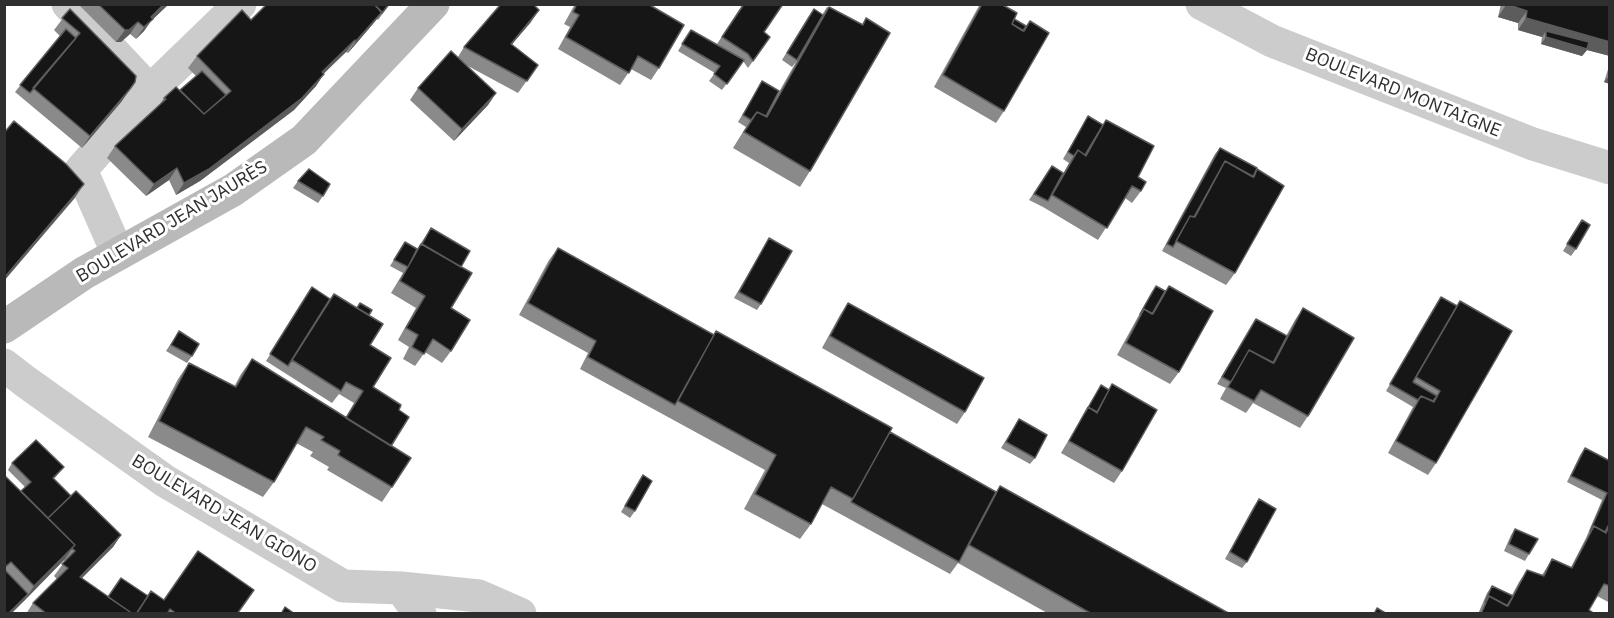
<!DOCTYPE html>
<meta charset="utf-8">
<style>
body{margin:0}
#map{position:relative;width:1614px;height:618px;overflow:hidden;background:#fff;font-family:"IBM Plex Sans",sans-serif}
canvas{display:block}
.frame{position:absolute;inset:0;border:6px solid #2f2f2f;pointer-events:none}
</style>
<div id="map">
<canvas width="1614" height="618"></canvas>
<div class="frame"></div>
</div>
<script>
const ctx = document.querySelector('canvas').getContext('2d');
ctx.lineJoin = 'round';
const toPath = rows => new Path2D(rows.map(r => 'M' + r).join(''));
function trace(path, color, width, dash) { ctx.strokeStyle = color; ctx.lineWidth = width; ctx.lineCap = dash ? 'butt' : 'round'; ctx.setLineDash(dash || []); ctx.stroke(path); }
function paint(path, color) { ctx.fillStyle = color; ctx.fill(path, 'evenodd'); }
function drawText(font, color, halo, rows, align = 'center') {
  ctx.font = font + ' "IBM Plex Sans",sans-serif'; ctx.lineWidth = 6; ctx.setLineDash([]); ctx.textBaseline = 'middle'; ctx.strokeStyle = halo; ctx.fillStyle = color; for (const [text, x, y, turn = 0] of rows) {
    ctx.save(); ctx.translate(x, y); ctx.rotate((+turn || 0) * Math.PI / 180); ctx.textAlign = isNaN(turn) ? turn : align; if (halo) ctx.strokeText(text, 0, 0); ctx.fillText(text, 0, 0); ctx.restore();
  }
}
const street = toPath([
 [68,4,150,91,81,170,118,254],
 [1202,4,1272,41,1533,144,1610,168],
 [150,91,240,4],
 [4,365,26,382,165,481,343,586,401,588,420,614],
 [401,588,479,596,520,614]
]);
const secondary = toPath([
 [4,327,84,273,233,190,304,140,433,4]
]);
const wall = toPath([
 [78,4,169,4,151,21,144,31,136,39,130,34,121,42,116,42],
 [390,4,378,20,377,19,348,53,346,52,324,73,316,86,294,110,200,181,176,195,169,180,146,196,107,158,115,146,158,107,164,98,180,90,196,76,188,68,197,56,251,20],
 [575,4,648,4,659,68,651,80,631,69,620,85,558,49,570,27,564,24],
 [743,4,764,32,770,37,748,68,743,61,722,90,709,81,715,73,678,51,691,30,732,53,717,44],
 [980,4,1001,4,1014,19,1026,26,1030,21,1004,111,996,123,934,87],
 [1501,4,1610,4,1610,56,1587,50,1582,56,1541,44,1542,37,1518,30,1518,23,1498,17],
 [827,7,862,24,866,18,810,171,800,187,733,148,746,127,738,122,758,88,762,81,771,106,796,62,792,67,782,60,809,16,822,15],
 [70,9,122,101,82,148,15,92,60,36,54,30],
 [531,22,512,44,538,65,518,93,466,65,496,93,488,105,454,141,410,100,418,88,458,57,464,47],
 [1610,63,1610,84,1604,82],
 [1088,116,1103,125,1106,120,1138,177,1141,191,1132,203,1125,198,1098,240,1043,207,1029,200,1052,166,1058,183,1069,163,1063,159],
 [1220,148,1235,273,1226,285,1162,251,1215,154],
 [298,181,323,196,318,203,293,188],
 [1582,220,1576,249,1571,256,1563,251],
 [431,228,461,267,451,308,451,351,442,363,425,352,415,366,403,359,409,347,398,340,416,308,391,293,403,273,390,266,405,242,417,249],
 [769,238,761,304,757,310,734,298],
 [558,248,996,492,1000,486,1230,614,1049,614,958,563,950,574,822,504,811,524,800,539,744,509,765,470,580,369,588,353,519,315,549,260],
 [1156,286,1165,291,1169,286,1179,372,1170,384,1117,355,1151,293],
 [308,294,369,315,373,387,399,410,391,446,392,487,382,502,327,470,329,467,310,456,313,452,296,443,274,482,263,497,148,437,178,379,189,363,234,387,241,374,252,359,346,417,354,403,339,394,332,403,266,361],
 [1441,297,1457,306,1460,301,1436,463,1428,475,1388,453,1413,407,1386,391],
 [848,303,965,412,957,424,822,348,840,315],
 [1303,308,1308,416,1300,428,1253,403,1246,413,1220,399,1226,388,1217,384,1256,319,1286,336,1295,320],
 [179,331,192,356,187,363,166,351],
 [1112,384,1122,471,1114,483,1061,453,1101,385,1109,390],
 [1019,419,1035,458,1030,464,1001,448],
 [1585,448,1610,491,1610,603,1597,596,1589,610,1595,614,1478,614,1487,593,1492,586,1512,595,1519,582,1527,570,1542,575,1552,559,1571,567,1586,538,1602,500,1567,482,1580,455],
 [12,463,64,467,54,479,71,496,121,535,113,547,82,578,108,597,148,596,237,614,26,614,33,603,57,579,54,576,65,561,64,560,24,601,4,614,4,475,21,491,25,487,8,470],
 [643,475,635,511,630,518,621,512],
 [1259,499,1247,562,1242,568,1225,559,1254,506],
 [1515,529,1529,554,1525,561,1504,551,1511,535]
]);
const shadedWall = toPath([
 [164,4,169,4,151,21,144,31,136,39,151,17],
 [1506,5,1527,11,1518,23,1498,17],
 [539,10,531,22,502,56,511,44],
 [382,12,373,24,348,53,356,41],
 [1526,18,1610,42,1610,56,1587,50,1582,56,1541,44,1546,37,1546,31,1542,37,1518,30],
 [138,22,130,34,121,42,116,42,125,30],
 [355,40,346,52,313,84,322,72],
 [324,74,316,86,294,110,200,181,176,195,184,183],
 [1610,75,1610,84,1604,82],
 [135,82,122,101,82,148,90,136],
 [496,93,488,105,454,141,462,129],
 [177,168,169,180,146,196,154,184],
 [84,184,74,199,4,281,4,278],
 [121,535,113,547,71,589,80,577],
 [75,545,64,560,24,601,34,586],
 [28,594,24,601,11,614,8,614]
]);
const building = toPath([
 [98,4,164,4,151,17,153,19,144,27,138,22,129,30,125,30,98,4],
 [267,4,374,4,382,12,356,41,355,40,322,72,324,74,302,98,209,169,184,183,177,168,154,184,115,146,166,99,164,98,176,87,204,114,231,91,197,56,242,10,251,20,267,4],
 [374,4,389,4,382,13,374,4],
 [501,4,533,4,539,10,511,44,538,65,527,81,464,47,501,4],
 [577,4,648,4,684,25,659,68,638,56,629,73,566,37,579,15,573,12,577,4],
 [744,4,783,4,764,32,770,37,753,61,748,54,722,37,744,4],
 [982,4,1001,4,1017,13,1012,24,1024,31,1030,21,1049,33,1004,111,943,75,982,4],
 [1506,4,1610,4,1610,42,1526,18,1527,11,1506,4],
 [829,7,863,25,866,18,890,33,810,171,744,132,757,112,767,117,829,7],
 [70,9,136,76,135,82,130,89,90,136,33,88,80,33,62,18,70,9],
 [814,9,823,15,797,60,787,53,814,9],
 [1014,19,1026,26,1023,31,1012,24,1014,19],
 [66,29,76,38,30,93,20,85,66,29],
 [691,30,744,60,727,84,714,74,720,66,682,44,691,30],
 [1546,31,1589,42,1587,49,1546,37,1546,31],
 [451,51,496,93,462,129,418,88,451,51],
 [202,71,226,95,204,114,180,90,202,71],
 [762,81,779,91,766,116,757,112,751,120,743,115,762,81],
 [1088,116,1103,125,1085,155,1078,150,1074,156,1068,152,1088,116],
 [1106,120,1154,146,1138,177,1146,182,1141,191,1132,186,1107,228,1052,195,1078,150,1086,156,1106,120],
 [14,121,66,164,84,184,4,278,4,133,14,121],
 [1220,148,1257,168,1253,177,1225,161,1194,217,1190,216,1173,247,1167,244,1220,148],
 [1225,161,1254,177,1257,169,1284,186,1235,273,1176,241,1190,216,1195,217,1225,161],
 [1052,166,1063,173,1048,201,1034,194,1052,166],
 [309,169,330,184,323,196,298,181,309,169],
 [1582,220,1590,225,1576,249,1567,244,1582,220],
 [431,228,470,251,461,267,422,244,431,228],
 [769,238,792,251,761,304,739,292,769,238],
 [405,242,417,249,408,267,394,260,405,242],
 [421,244,472,273,451,308,470,320,451,351,433,339,424,354,412,347,418,335,406,328,425,296,400,281,421,244],
 [558,248,714,335,675,405,588,357,596,341,528,303,558,248],
 [1156,286,1165,291,1152,314,1144,309,1140,314,1156,286],
 [1169,286,1213,311,1179,372,1126,343,1144,309,1153,314,1169,286],
 [312,287,330,299,288,366,270,354,312,287],
 [334,294,383,324,370,345,391,358,373,387,401,405,399,410,409,417,391,446,346,418,363,391,346,382,341,391,292,360,334,294],
 [1441,297,1457,306,1413,382,1437,396,1433,401,1421,396,1418,400,1390,384,1441,297],
 [1460,301,1512,331,1436,463,1396,441,1421,396,1434,402,1440,391,1416,377,1460,301],
 [360,303,372,310,369,315,357,308,360,303],
 [848,303,984,378,965,412,830,336,848,303],
 [1303,308,1354,338,1308,416,1261,390,1254,401,1228,387,1249,350,1274,363,1303,308],
 [1256,319,1287,336,1273,363,1249,350,1231,382,1222,377,1256,319],
 [179,331,199,344,192,356,171,345,179,331],
 [716,331,892,428,853,499,831,487,811,524,755,494,776,455,678,401,716,331],
 [252,359,411,458,392,487,338,455,340,451,321,440,324,437,306,427,274,482,159,421,189,363,236,387,252,359],
 [1112,384,1157,410,1122,471,1069,441,1088,407,1097,413,1112,384],
 [1101,385,1109,390,1097,412,1088,407,1085,413,1101,385],
 [1019,419,1047,435,1035,458,1006,442,1019,419],
 [890,432,996,492,959,562,851,502,890,432],
 [36,440,64,467,53,478,71,496,48,518,21,491,31,482,12,463,36,440],
 [1585,448,1610,461,1610,522,1605,532,1594,526,1590,531,1607,493,1571,476,1585,448],
 [4,475,75,545,34,586,11,562,4,568,4,475],
 [643,475,652,481,635,511,625,506,643,475],
 [1000,486,1230,614,1092,614,969,545,1000,486],
 [76,491,121,535,80,577,133,614,47,614,33,603,68,568,62,564,75,551,72,548,75,545,48,518,76,491],
 [1259,499,1276,509,1247,562,1230,552,1259,499],
 [1610,524,1610,586,1604,584,1589,610,1595,614,1481,614,1489,596,1508,606,1527,570,1544,576,1552,559,1572,568,1594,526,1606,533,1610,524],
 [1515,529,1538,539,1529,554,1509,544,1515,529],
 [198,551,254,590,237,614,177,614,170,609,167,614,138,614,137,613,151,591,164,600,198,551],
 [5,570,28,594,8,614,4,614,5,570],
 [121,578,148,596,136,614,133,614,108,597,121,578],
 [1492,586,1513,596,1507,606,1489,596,1485,602,1492,586],
 [285,607,295,614,281,614,285,607],
 [1377,608,1387,614,1374,614,1377,608]
]);
const streetNames = [
 ["BOULEVARD MONTAIGNE",1403,93,22],
 ["BOULEVARD JEAN JAURÈS",172,222,-31],
 ["BOULEVARD JEAN GIONO",224,514,31]
];
trace(street, '#ccc', 33);
trace(secondary, '#b9b9b9', 33);
paint(wall, '#8a8a8a');
paint(shadedWall, '#5c5c5c');
paint(building, '#161616');
trace(building, '#5c5c5c', 1.5);
drawText('18px', '#2f2f2f', '#fff', streetNames);
</script>
